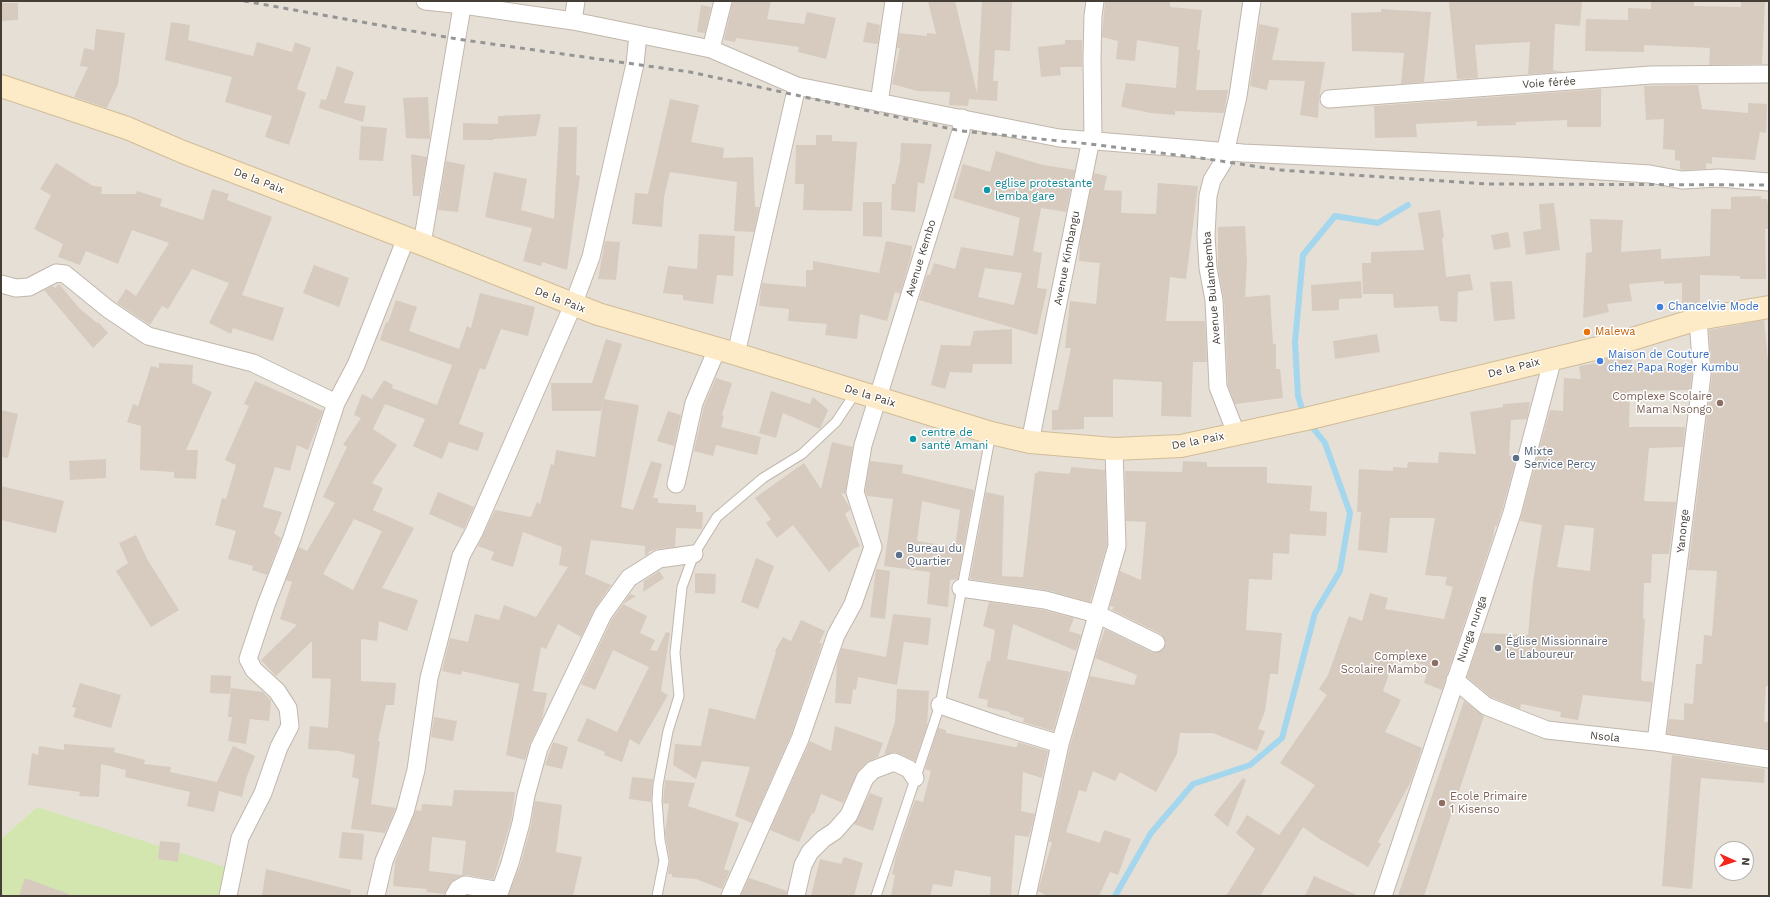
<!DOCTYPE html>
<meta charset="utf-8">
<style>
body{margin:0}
#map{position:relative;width:1770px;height:897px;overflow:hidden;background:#f3eee6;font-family:"Work Sans",sans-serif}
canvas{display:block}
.frame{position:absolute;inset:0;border:2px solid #453e36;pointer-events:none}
.north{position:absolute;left:1714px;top:841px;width:40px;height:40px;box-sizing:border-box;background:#fff;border:1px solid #b5b2af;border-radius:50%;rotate:93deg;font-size:11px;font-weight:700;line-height:16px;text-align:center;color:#453e36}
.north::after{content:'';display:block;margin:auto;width:14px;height:18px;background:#f3271d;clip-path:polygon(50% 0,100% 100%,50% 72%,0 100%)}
</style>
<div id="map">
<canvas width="1770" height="897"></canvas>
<div class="frame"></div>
<div class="north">N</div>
</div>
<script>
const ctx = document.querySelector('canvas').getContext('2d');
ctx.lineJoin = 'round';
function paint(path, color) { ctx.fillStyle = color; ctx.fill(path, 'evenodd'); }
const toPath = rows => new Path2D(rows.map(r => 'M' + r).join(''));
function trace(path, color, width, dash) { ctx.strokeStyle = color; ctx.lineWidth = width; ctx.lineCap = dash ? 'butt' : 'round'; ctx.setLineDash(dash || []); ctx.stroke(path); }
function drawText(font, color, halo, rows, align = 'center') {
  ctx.font = font + ' "Work Sans",sans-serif'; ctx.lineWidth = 3; ctx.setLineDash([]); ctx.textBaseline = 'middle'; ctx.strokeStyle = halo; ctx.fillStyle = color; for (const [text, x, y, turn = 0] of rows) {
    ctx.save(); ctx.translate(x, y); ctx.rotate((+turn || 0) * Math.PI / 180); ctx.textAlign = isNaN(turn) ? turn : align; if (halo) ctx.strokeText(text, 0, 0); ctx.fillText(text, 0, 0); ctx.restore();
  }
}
const residential = toPath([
 [1,1,1769,1,1769,896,220,896,37,807,1,839],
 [1722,849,1746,849,1746,873,1722,873]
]);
const green = toPath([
 [37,807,225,867,220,896,1,896,1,839]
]);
const stream = toPath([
 [1304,415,1298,396,1295,342,1303,255,1335,216,1378,223,1408,205],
 [1115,896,1151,833,1193,784,1250,765,1282,738,1315,613,1340,571,1350,513,1325,443,1309,423]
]);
const building = toPath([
 [733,1,771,1,767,19,804,24,807,12,836,18,826,59,798,52,799,47,736,38,735,42,724,40],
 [928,1,955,1,977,93,982,1,1012,2,1010,51,995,50,993,81,998,81,997,101,969,99,968,106,949,105,950,92,917,91,892,84,900,48,897,48,899,33,927,36,927,33,936,34],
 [1105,1,1170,1,1170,7,1202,10,1197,50,1200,50,1196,90,1228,90,1224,113,1175,111,1175,115,1151,113,1121,107,1126,83,1176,88,1179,47,1137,40,1135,61,1116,59,1118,41,1102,37],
 [1449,1,1582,2,1580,26,1555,24,1553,70,1563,72,1528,74,1530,42,1475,45,1478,78,1457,79],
 [1651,1,1694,1,1694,6,1741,7,1741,1,1765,1,1762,64,1709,65,1710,48,1644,45,1644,52,1585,51,1586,19,1628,20,1628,8,1651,9],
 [1,3,18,3,18,20,1,21],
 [701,5,711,7,705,33,697,32],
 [1381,9,1431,12,1424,82,1401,84,1404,53,1352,51,1351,13,1381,12],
 [171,22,190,25,188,40,253,56,257,42,292,52,295,42,311,48,297,89,306,93,289,145,265,137,272,116,225,102,232,77,165,60],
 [867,22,880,25,878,44,863,42],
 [1259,24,1279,28,1272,60,1325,62,1319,99,1318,118,1300,115,1305,81,1269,80,1267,90,1250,86],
 [96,29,125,33,118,84,107,108,74,97,88,67,80,66,84,48,94,50],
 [1065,40,1082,40,1082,67,1060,67,1061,75,1041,77,1038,47,1065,44],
 [337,66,354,72,344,103,366,106,363,122,319,108,321,99,326,100],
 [1698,85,1702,109,1748,113,1748,103,1767,104,1766,133,1760,132,1755,160,1712,157,1712,164,1706,163,1706,169,1683,170,1680,169,1680,161,1675,160,1675,150,1663,149,1664,119,1646,120,1644,86],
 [1601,89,1601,127,1567,127,1567,120,1516,122,1516,125,1477,126,1477,121,1416,124,1417,137,1375,138,1374,106],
 [428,97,430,139,406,138,403,98],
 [670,99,699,105,691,142,724,148,723,158,753,157,755,207,759,207,754,232,734,231,737,182,670,172,664,197,662,227,632,224,635,193,648,194],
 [541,114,536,136,493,139,493,140,463,140,463,123,498,124,498,116],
 [361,126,387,128,383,161,359,160],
 [559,127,577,127,576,175,580,176,567,270,542,262,541,266,523,261,532,228,485,217,494,172,527,179,521,210,554,219],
 [816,135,832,135,832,141,857,142,852,211,803,210,804,184,795,184,796,145,816,145],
 [901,143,932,144,924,184,918,182,915,212,891,210,892,184,895,184,900,161],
 [996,151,1043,165,1075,170,1066,212,1041,208,1033,251,1042,253,1037,288,1047,289,1037,335,919,300,927,275,930,275,934,263,955,269,961,247,1013,256,1020,218,953,198,963,164,990,172],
 [985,268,1022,273,1014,305,978,297],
 [411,154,427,157,420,196,413,196],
 [446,161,465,165,458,212,438,210],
 [56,163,93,186,102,187,101,194,136,194,137,191,162,199,160,206,203,220,212,189,229,194,227,200,272,217,242,295,284,308,273,341,233,328,231,334,209,323,229,283,192,269,168,309,162,306,150,325,117,303,126,289,136,296,169,243,132,230,118,264,86,251,80,265,58,257,63,244,34,229,51,195,40,189],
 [1094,173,1107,176,1104,190,1122,191,1121,213,1156,214,1158,183,1198,186,1186,279,1170,277,1166,321,1205,321,1207,362,1193,362,1191,417,1161,416,1162,382,1113,379,1113,417,1084,417,1084,429,1052,430,1052,410,1058,410,1071,348,1065,348,1070,301,1096,304,1100,263,1079,261,1080,242],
 [1761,196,1761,199,1767,199,1769,209,1769,229,1765,229,1766,279,1740,279,1740,276,1700,275,1700,304,1682,304,1682,283,1664,284,1664,281,1629,284,1632,301,1607,304,1609,312,1583,318,1586,253,1592,252,1590,219,1623,220,1621,252,1661,249,1661,259,1710,256,1711,209,1731,209,1731,197],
 [863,202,882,202,882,237,863,236],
 [1554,203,1560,250,1526,255,1523,232,1541,229,1539,204],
 [1440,210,1444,237,1442,238,1446,277,1470,274,1473,290,1458,292,1457,322,1440,321,1438,306,1394,308,1393,294,1363,294,1362,263,1371,263,1371,252,1424,250,1418,213],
 [1245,226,1247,261,1245,297,1270,295,1273,344,1276,344,1276,369,1280,369,1283,398,1235,404,1228,385,1224,300,1218,267,1218,227],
 [1508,232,1511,247,1494,250,1491,235],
 [699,234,735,236,733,276,717,275,713,304,683,300,683,295,663,293,668,266,697,269],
 [605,241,620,242,616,280,598,279],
 [886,241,912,246,911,256,900,294,895,292,887,321,860,314,857,339,825,335,827,324,788,321,789,309,759,306,762,283,806,287,806,270,813,270,813,261,879,273],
 [314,265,349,278,339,307,303,293],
 [1361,281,1362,298,1339,299,1339,310,1312,311,1311,285],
 [1512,281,1515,319,1494,321,1490,282],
 [59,284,79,308,97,323,98,322,108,333,93,348,44,290,53,286,55,288],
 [480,293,535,307,528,336,501,329,485,370,480,368,459,424,484,433,478,451,449,442,442,459,413,446,425,419,385,404,373,429,397,445,372,483,383,488,373,510,414,528,382,588,418,600,407,631,379,621,377,641,361,639,361,681,396,683,394,705,386,705,378,741,380,741,371,804,396,808,385,833,351,829,359,779,352,777,355,755,339,751,308,749,310,726,328,728,331,679,312,678,312,641,276,676,261,660,297,625,280,619,292,582,286,580,299,547,307,551,335,503,323,497,347,447,343,445,361,418,354,415,362,394,372,399,384,380,393,385,392,388,437,405,452,365,380,340,386,322,388,323,396,300,417,307,409,331,459,349,467,326,471,328],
 [354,519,382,531,353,590,323,574],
 [1764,320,1769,371,1769,686,1766,686,1764,722,1769,722,1769,749,1667,734,1669,719,1684,720,1684,703,1693,704,1696,664,1702,664,1704,635,1712,636,1717,571,1688,570,1712,376,1709,330],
 [1012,329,1012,364,973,364,972,373,950,372,945,389,931,385,941,345,970,346,974,331],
 [1377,334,1380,352,1335,359,1333,341],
 [606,339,622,344,604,399,639,405,621,507,633,510,651,461,662,464,653,498,658,498,658,503,696,505,696,512,703,512,702,529,676,528,675,547,657,549,648,552,649,553,645,556,645,546,591,540,585,574,611,585,594,610,581,637,558,624,546,649,541,647,533,691,547,693,542,719,530,744,525,760,506,755,519,684,462,671,461,675,442,671,450,638,468,642,475,614,499,620,504,605,536,617,568,567,559,565,562,547,523,532,513,567,491,560,494,552,478,546,495,510,531,517,537,502,540,504,551,464,554,465,556,450,595,457,603,402,601,411,552,411,551,383,592,383],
 [1632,352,1631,369,1691,368,1692,375,1690,390,1630,391,1629,427,1685,427,1683,447,1649,448,1644,501,1676,502,1669,554,1652,554,1651,583,1644,583,1643,618,1645,619,1641,679,1643,681,1653,682,1651,702,1583,695,1578,720,1560,717,1561,712,1521,704,1520,709,1491,697,1467,677,1482,633,1528,635,1533,582,1542,525,1520,521,1550,410,1563,411,1564,378,1581,379,1579,366,1604,362,1604,359],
 [1565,525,1594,528,1590,571,1557,567],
 [159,363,193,365,192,383,212,392,186,450,198,450,196,479,174,478,174,472,140,470,141,426,127,422,133,404,138,406,151,366,159,368],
 [716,378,732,383,722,415,724,416,721,427,761,437,757,455,716,445,713,456,694,451,704,406],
 [255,381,323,411,308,450,297,445,290,471,275,467,263,507,282,512,274,533,281,538,267,575,252,570,253,566,228,559,236,531,215,525,222,498,226,499,236,465,225,460,249,406,244,404],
 [771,391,810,404,813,397,828,410,820,429,783,413,776,438,759,433],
 [1530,402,1527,419,1511,420,1509,456,1517,456,1502,510,1497,526,1495,526,1493,537,1442,690,1424,683,1429,667,1396,655,1383,691,1401,700,1385,732,1422,748,1411,781,1378,842,1381,844,1368,867,1321,840,1303,827,1260,896,1226,896,1255,849,1236,833,1247,815,1279,835,1315,785,1280,763,1327,695,1319,689,1328,675,1349,616,1362,621,1370,593,1388,598,1385,609,1444,619,1453,587,1445,585,1447,577,1425,575,1435,518,1390,518,1387,553,1358,550,1361,512,1357,512,1359,469,1393,471,1393,467,1407,468,1408,462,1438,463,1439,452,1476,454,1470,412,1503,407,1503,404],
 [1,410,18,414,8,458,1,457],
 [668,411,681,415,674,446,657,441],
 [832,442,853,447,845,494,841,493,850,508,850,510,845,514,860,546,853,549,829,572,793,525,777,538,766,523,771,519,755,498,804,463,821,489],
 [106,459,106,478,70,480,69,461],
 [870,461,903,465,902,473,974,490,958,579,950,580,948,607,927,604,930,572,884,566,893,499,867,496,865,491],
 [922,501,960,510,955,547,917,541],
 [1183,461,1207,462,1207,467,1267,467,1267,483,1312,486,1310,511,1327,512,1326,536,1290,534,1289,554,1273,553,1272,580,1249,579,1246,630,1282,633,1278,674,1270,674,1265,711,1258,729,1265,731,1257,751,1213,733,1180,733,1177,754,1156,792,1120,772,1115,781,1093,771,1086,792,1079,790,1066,832,1100,843,1104,830,1131,839,1118,875,1110,872,1099,896,1047,896,1038,891,1052,842,1049,842,1070,746,1090,676,1134,685,1137,675,1095,658,1105,629,1152,652,1161,651,1166,643,1161,634,1112,610,1114,607,1110,606,1120,571,1141,580,1146,522,1126,521,1125,471,1182,472],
 [1071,467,1105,470,1107,545,1090,602,1046,590,970,579,986,492,1004,496,1002,576,1023,577,1035,473,1038,473,1038,471,1068,474,1070,473],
 [1,486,64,501,56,533,1,520],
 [438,492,474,507,464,529,429,514],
 [136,535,147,559,179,610,151,627,116,571,128,563,119,543],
 [756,558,774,566,758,609,741,602],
 [876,569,890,571,885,619,870,617],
 [659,571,664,578,643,592,644,581],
 [695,573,716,574,715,594,695,593],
 [630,594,636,596,623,604,647,616,640,633,655,640,650,650,657,651,666,632,670,633,661,691,668,695,639,745,630,739,622,762,604,755,605,752,577,741,587,718,617,732,649,667,613,650,595,690,581,684,612,619],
 [989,602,1043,610,1074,618,1069,631,1081,635,1076,651,1013,624,1007,659,1070,672,1053,731,1023,722,1024,718,1010,714,1010,712,987,707,988,700,978,698,987,661,990,661,995,630,983,626],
 [893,614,931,618,928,645,904,642,897,685,858,677,856,690,853,689,851,704,835,703,837,662,842,648,886,657],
 [801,620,825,631,819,643,822,643,818,656,791,735,752,823,735,816,750,767,702,761,696,779,673,765,675,744,701,746,709,708,755,719,776,652,775,651,783,637,791,641],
 [211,675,231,676,230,694,210,693],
 [80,683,121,695,111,728,73,717,76,708,72,707],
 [231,688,263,692,271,701,269,721,250,719,246,744,228,741,232,717,228,717],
 [897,689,929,691,927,726,915,761,895,752,884,755,895,722],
 [1464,701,1484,716,1424,896,1398,896],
 [434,717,457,721,453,741,431,737],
 [835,726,883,743,878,757,866,763,858,771,843,803,821,794,814,814,812,813,799,842,770,830,810,741,831,751],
 [938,728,946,730,946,733,1014,747,1017,747,1018,742,1048,751,1042,778,1023,772,1021,811,1035,814,1029,837,1015,835,1011,896,990,896,991,877,955,870,952,887,933,884,930,896,891,896,895,875,892,874,896,856,915,800,923,802,931,771,925,769],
 [553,742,568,747,562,769,545,765],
 [64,744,115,748,114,752,145,760,144,764,171,767,170,772,217,782,233,746,255,756,246,779,242,797,219,791,214,812,187,806,190,792,125,777,126,770,101,764,99,797,79,796,80,792,28,785,32,753,38,755,39,746,64,750],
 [1672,755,1765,769,1764,783,1701,778,1692,889,1662,886],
 [632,777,653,779,651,802,629,799],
 [1243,778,1246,780,1228,827,1214,815],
 [665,780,695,783,688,806,739,823,724,869,730,871,722,889,696,879,672,877,672,874,668,874,670,860,665,833,669,804,663,803],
 [454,790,515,792,511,821,493,880,467,875,461,876,450,884,444,894,426,892,427,889,393,886,395,862,416,810,421,811,422,804,452,806],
 [432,837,466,841,462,875,429,871],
 [870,793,883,798,873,831,854,824],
 [535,801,562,805,556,852,582,857,573,896,508,896,520,866,531,826],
 [342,832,364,834,362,860,339,858],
 [160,841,180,843,178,862,158,859],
 [844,857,863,863,854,896,811,896,820,859,841,864],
 [266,869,351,890,350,896,262,896],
 [1314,876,1359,896,1305,896],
 [25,878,69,894,69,896,19,896],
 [749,878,787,891,786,896,741,895]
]);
const lane = toPath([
 [657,896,664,861,660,840,657,801,658,785,668,731,679,696,675,653,682,587,694,554,717,517,763,478,802,454,836,422,856,392],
 [876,896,940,705,991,433]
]);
const street = toPath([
 [425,1,463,5,573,21,711,49,797,86,1059,138,1243,153,1519,166,1650,174,1682,180,1719,178,1769,182],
 [573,21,576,1],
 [711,49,723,1],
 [1329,99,1651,75,1769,74],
 [879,103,894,1],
 [422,244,463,1],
 [1,284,16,288,29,287,56,273,65,274,108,309,148,336,253,363,336,403],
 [736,354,797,86],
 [1236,433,1218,387,1214,300,1208,268,1206,235,1208,196,1212,180,1223,162,1238,96,1252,1],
 [1030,442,1090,144,1093,141,1092,58,1093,16,1095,1],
 [676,484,694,403,717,349],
 [961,588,1045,600,1097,614,1156,643],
 [1455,680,1486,706,1547,730,1656,742,1769,759],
 [940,705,1001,726,1060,744],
 [1656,742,1702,375,1698,319],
 [228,896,240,838,263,793,279,747,290,726,288,708,277,691,254,670,248,659,266,605,292,538,336,403,356,365,406,238],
 [376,896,384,861,405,812,416,770,429,678,461,556,474,532,573,305,591,257,635,64,638,35],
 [454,896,458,889,465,885,500,891,510,863,521,823,526,795,539,748,603,614,629,578,659,559,694,554],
 [730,896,800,739,836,635,853,604,873,547,855,492,863,445,961,131,962,118],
 [796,896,803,865,810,852,823,839,835,831,849,815,865,778,873,770,894,762,909,769,915,778],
 [1027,896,1060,744,1117,546,1114,449],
 [1383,896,1512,513,1553,358]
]);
const secondary = toPath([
 [1,86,127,128,183,152,422,244,598,314,736,354,991,433,1030,442,1114,449,1181,446,1306,419,1619,343,1698,319,1769,307]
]);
const rail = toPath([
 [244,1,457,39,690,72,961,131,1090,144,1208,159,1279,170,1488,184,1769,185]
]);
const markers = [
 [987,190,4,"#0f9aa8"],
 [1660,307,4,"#3f7fe0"],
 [1587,332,4,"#e8710a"],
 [1600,361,4,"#3f7fe0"],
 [1720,403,4,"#8d6e63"],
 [913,439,4,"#0f9aa8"],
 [1516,458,4,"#5c6f8a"],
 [899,555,4,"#5c6f8a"],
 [1498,648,4,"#6b7280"],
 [1435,663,4,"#8d6e63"],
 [1442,803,4,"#8d6e63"]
];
const streetNames = [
 ["Voie férée",1549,83,-4],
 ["De la Paix",259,181,21],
 ["Avenue Kembo",921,258,-73],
 ["Avenue Kimbangu",1067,258,-79],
 ["Avenue Bulambemba",1212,288,-95],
 ["De la Paix",560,300,21],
 ["De la Paix",1514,368,-14],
 ["De la Paix",870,396,17],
 ["De la Paix",1198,441,-11],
 ["Yanonge",1683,531,-84],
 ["Nunga nunga",1472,629,-71],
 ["Nsola",1605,737,6]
];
const cultureNames = [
 ["eglise protestante",995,184],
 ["lemba gare",995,197],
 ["centre de",921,433],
 ["santé Amani",921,446]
];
const shopNames = [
 ["Chancelvie Mode",1668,307],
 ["Maison de Couture",1608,355],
 ["chez Papa Roger Kumbu",1608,368]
];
const foodNames = [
 ["Malewa",1595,332]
];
const educationNames = [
 ["Complexe Scolaire",1712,397],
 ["Mama Nsongo",1712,410],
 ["Complexe",1427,657],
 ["Scolaire Mambo",1427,670],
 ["Ecole Primaire",1450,797,"left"],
 ["1 Kisenso",1450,810,"left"]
];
const serviceNames = [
 ["Mixte",1524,452],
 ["Service Percy",1524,465],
 ["Bureau du",907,549],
 ["Quartier",907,562]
];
const worshipNames = [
 ["Église Missionnaire",1506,642],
 ["le Laboureur",1506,655]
];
paint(residential, '#e6dfd5');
paint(green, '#d3e6b0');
trace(stream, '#a4d7ee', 6);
paint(building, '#d7cbbf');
trace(lane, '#c1b7ac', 11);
trace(street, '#c1b7ac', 19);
trace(secondary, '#d1bc98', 24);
trace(lane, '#fff', 9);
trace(street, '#fff', 17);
trace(secondary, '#fdeac6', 22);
trace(rail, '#959595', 3, [5, 5]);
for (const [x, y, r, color] of markers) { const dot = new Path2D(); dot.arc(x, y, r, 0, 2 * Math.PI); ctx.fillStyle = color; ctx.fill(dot); trace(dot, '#fff', 1.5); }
drawText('11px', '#453e36', '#fff', streetNames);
drawText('11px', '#0d838f', '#fff', cultureNames, 'left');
drawText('11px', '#366cbe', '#fff', shopNames, 'left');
drawText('11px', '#c56008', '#fff', foodNames, 'left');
drawText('11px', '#785e54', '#fff', educationNames, 'right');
drawText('11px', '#4e5e75', '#fff', serviceNames, 'left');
drawText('11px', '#5b616d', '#fff', worshipNames, 'left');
</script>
